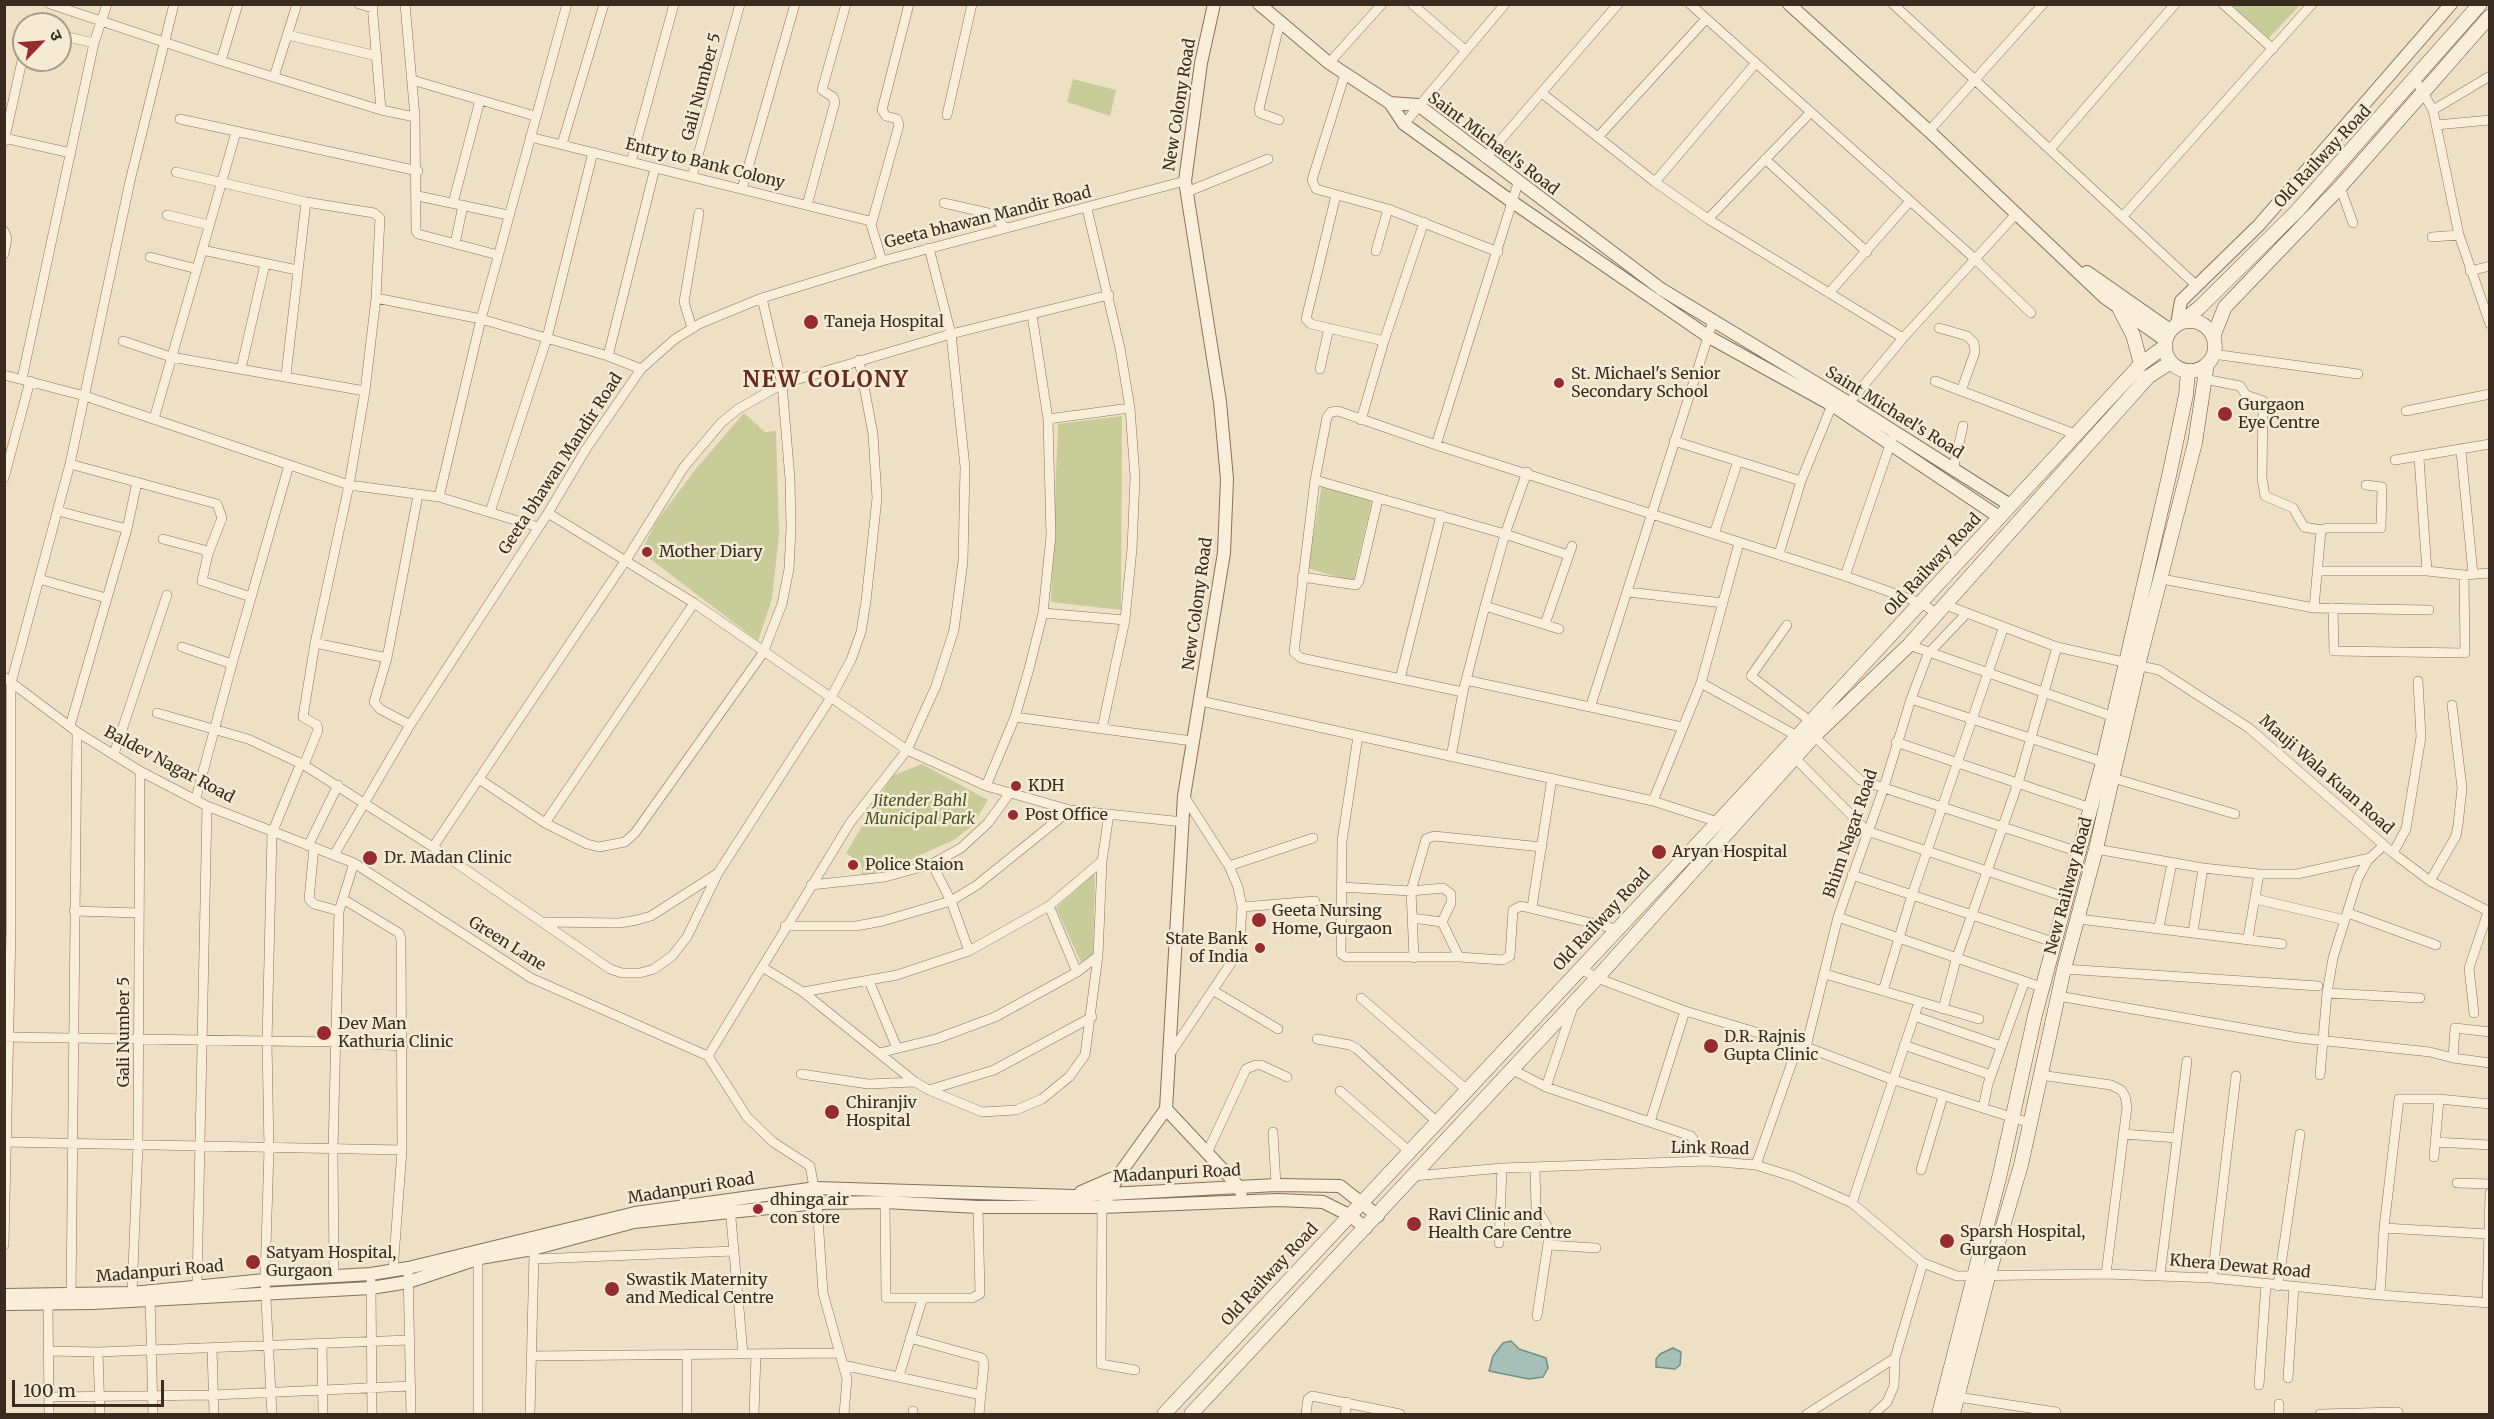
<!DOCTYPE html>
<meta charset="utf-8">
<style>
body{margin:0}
#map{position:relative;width:2494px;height:1419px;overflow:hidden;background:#eee0c5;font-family:Merriweather,"Noto Sans Devanagari",serif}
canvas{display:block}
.frame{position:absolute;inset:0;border:6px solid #392b1f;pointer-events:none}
.north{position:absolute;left:12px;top:12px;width:60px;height:60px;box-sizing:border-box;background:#f5ebd5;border:2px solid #aa9e8c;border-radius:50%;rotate:65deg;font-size:16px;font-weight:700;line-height:24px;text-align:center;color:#392b1f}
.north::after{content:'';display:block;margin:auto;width:21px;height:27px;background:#972c30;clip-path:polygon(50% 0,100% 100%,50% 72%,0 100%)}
.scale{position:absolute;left:12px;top:1380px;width:152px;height:27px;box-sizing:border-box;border:3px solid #392b1f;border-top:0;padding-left:8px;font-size:18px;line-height:21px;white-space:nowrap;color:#392b1f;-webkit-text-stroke:4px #f5ebd5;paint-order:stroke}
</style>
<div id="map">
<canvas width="2494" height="1419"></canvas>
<div class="frame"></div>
<div class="north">उ</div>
<div class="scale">100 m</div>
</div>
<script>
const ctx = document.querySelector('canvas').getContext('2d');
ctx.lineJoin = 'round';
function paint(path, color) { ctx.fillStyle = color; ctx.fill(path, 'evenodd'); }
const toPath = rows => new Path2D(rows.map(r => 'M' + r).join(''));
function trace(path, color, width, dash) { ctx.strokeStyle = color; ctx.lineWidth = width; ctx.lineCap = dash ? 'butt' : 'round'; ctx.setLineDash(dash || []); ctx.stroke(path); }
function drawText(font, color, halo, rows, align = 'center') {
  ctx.font = font + ' Merriweather,serif'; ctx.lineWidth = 5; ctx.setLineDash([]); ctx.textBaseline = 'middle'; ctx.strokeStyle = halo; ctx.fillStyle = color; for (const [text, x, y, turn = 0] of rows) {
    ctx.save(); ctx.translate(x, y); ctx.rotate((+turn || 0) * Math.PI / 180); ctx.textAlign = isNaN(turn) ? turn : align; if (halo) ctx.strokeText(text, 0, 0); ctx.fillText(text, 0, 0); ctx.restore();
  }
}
const green = toPath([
 [2232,5,2300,5,2269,38],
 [1073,79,1116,90,1110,116,1067,102],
 [744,413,765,432,776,431,779,534,772,599,758,641,641,552,656,522,695,470],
 [1122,416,1121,610,1051,602,1058,424],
 [1322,484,1372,500,1353,582,1308,568],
 [922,764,988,800,972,826,954,840,889,869,863,876,861,863,846,853,892,776],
 [1095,873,1093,955,1081,962,1056,908]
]);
const water = toPath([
 [1511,1341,1519,1349,1546,1358,1548,1368,1543,1377,1529,1379,1489,1371,1493,1356,1503,1343,1511,1341],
 [1673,1348,1681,1352,1680,1365,1675,1369,1656,1367,1656,1359,1660,1354,1673,1348]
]);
const minor = toPath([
 [50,4,221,61,381,110,415,117],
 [359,4,373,8],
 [372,4,381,110],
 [405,4,415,117,416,231,418,234,498,255],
 [1412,4,1465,50],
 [1690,4,1974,258,2031,313],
 [1893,4,2197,286],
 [2223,4,2273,49],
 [60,35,94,43],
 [288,35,377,56],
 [221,61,238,4],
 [1329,63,1382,4],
 [1345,74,1312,180,1316,189,1388,209,1498,252],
 [274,77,297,4],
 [2415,79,2433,110,2459,235,2490,324],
 [412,80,535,116],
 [1543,94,1655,182,1708,219,1903,338],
 [2433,110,2490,76],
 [947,115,972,4],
 [180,119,418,171],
 [1279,120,1260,113,1259,109,1280,22],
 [1404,124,1505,4],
 [2436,125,2490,120],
 [1929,131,2043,4],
 [530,137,870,221,882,261],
 [1598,137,1706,19],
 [4,138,71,153],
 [4,142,24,52],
 [562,144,604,4],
 [2051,148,2175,4],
 [1485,158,1618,4],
 [1765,159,1867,252],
 [631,162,674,4],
 [176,172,306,202,374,213,380,218,376,298,365,391,349,485,315,643,303,717,317,725,318,730,304,765],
 [692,177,740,4],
 [1655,182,1755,64],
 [2340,187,2353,223],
 [742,189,795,4],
 [1187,192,1268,159],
 [1336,195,1306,319,1311,324,1384,341],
 [418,196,508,215],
 [453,203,480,100],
 [944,203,988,213,1005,227],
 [807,205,835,102,833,97,822,90,846,4],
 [1087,209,1120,348,1130,408,1135,477,1132,549,1125,620,1102,729],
 [167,215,209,225],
 [2124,215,2312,4],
 [1708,219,1810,113],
 [872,222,899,125,897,119,886,116,882,110,909,4],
 [4,231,7,238,4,254],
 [2432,237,2459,235],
 [455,244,463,205],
 [202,250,297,270],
 [1376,251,1388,209],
 [150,257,197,269],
 [2470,271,2490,266],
 [1829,293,1910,201],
 [376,298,481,319,608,356,641,369],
 [692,328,684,302,699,213],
 [1939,328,1967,336,1974,343,1975,352,1961,391],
 [123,341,171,357,365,391],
 [2213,354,2358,374],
 [608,356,655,168],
 [241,369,265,264],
 [1320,369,1329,328],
 [4,375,85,396,349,485,439,497,538,527],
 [286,375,306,202],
 [22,379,94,43,107,4],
 [2204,379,2240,386,2246,395,2263,401,2262,478,2265,496,2293,508,2304,527,2321,530],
 [1935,381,2075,434],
 [1849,403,1903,338,2017,213],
 [2406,411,2490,394],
 [154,419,236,132],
 [1048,419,1130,408],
 [1361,420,1384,341,1424,222],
 [1674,441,1801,481],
 [1436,445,1518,183],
 [2461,451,2473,574],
 [2419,458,2427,571],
 [2395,460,2490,444],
 [70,464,217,504,222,518,208,554],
 [1953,470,1963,426],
 [4,478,30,381],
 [1315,480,1505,534,1568,555],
 [439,497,481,319,567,4],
 [58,511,127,529,137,482],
 [490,512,547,338,593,152],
 [548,513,694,603,907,750,986,786,1070,810,1183,822],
 [1714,534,1738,461],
 [163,539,204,550,208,554,202,581,251,597],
 [1779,554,1801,481,1832,405],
 [2318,571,2427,571,2464,575,2490,573],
 [1845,576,1892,439],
 [1302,577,1356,585,1359,581,1378,499],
 [39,579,106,598],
 [2162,579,2314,608,2429,610],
 [1628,592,1723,603],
 [1943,604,2057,647,2159,670,2249,728,2393,853,2430,881,2490,912],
 [1485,606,1559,629],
 [2314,608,2321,530,2327,528,2381,528,2382,487,2366,485],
 [2333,608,2334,651,2465,653,2464,575],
 [1043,613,1125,620],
 [1545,624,1572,546],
 [1787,625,1751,676,1810,721],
 [315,643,387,658],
 [1909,645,2114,717],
 [182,647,232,664],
 [4,677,77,732,140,771,207,806,354,863,531,978,708,1056],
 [1400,679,1441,515],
 [1466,680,1682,727],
 [1701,683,1797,736],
 [1463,692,1301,658,1294,652,1315,480,1327,417,1331,412,1338,411,1436,445,1845,576,1921,603,1936,613],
 [1911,699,2103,762],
 [1201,701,1653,801,1718,822],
 [1591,705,1713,321],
 [157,713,248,739,304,765,433,847,610,969,622,973,640,973,654,969,672,956,687,937,718,873,830,699,851,660,861,632,866,601,877,498,873,434,859,360],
 [1015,717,1192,741],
 [410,725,380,709,374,702,387,658,418,495],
 [70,726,127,529],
 [1358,736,1342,841,1341,954,1346,957,1459,957,1503,960,1510,956,1513,910,1521,906,1616,929],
 [1814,736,1860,780,2079,852],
 [1896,742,2091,808],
 [114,754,167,595],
 [1791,754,1867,831,2068,898],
 [1451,757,1463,692,1485,606,1505,534,1527,472],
 [2113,778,2235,814],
 [479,779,545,823,587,844,599,847,625,842,635,833,763,653,782,604,789,569,791,528,790,479,782,384,762,298],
 [986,786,1015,717,1029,669,1043,613,1051,536,1048,419,1032,315],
 [196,798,232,664,289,465],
 [1653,801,1701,683,1739,543],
 [545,823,694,603],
 [308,846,338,785],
 [433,847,626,560,684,467,721,423,738,409,782,384,951,334,1109,295],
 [314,848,309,899,314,904,339,911],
 [2096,849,2203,868,2259,874,2297,874,2370,858],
 [2393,853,2406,829,2421,737,2418,681],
 [334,855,410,725,548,513,586,449,641,369,675,339,701,323,762,298,882,261,1185,181],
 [932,864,951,901,969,951],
 [1229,866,1313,838],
 [1852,875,2056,943],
 [2430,881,2456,836,2458,825,2462,788,2452,705],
 [811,885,885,877,932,864,961,848,988,823,1009,794],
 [1341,887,1411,891,1443,888,1451,894,1451,903,1442,922],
 [343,899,399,933,401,939,402,1150,393,1271],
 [2256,899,2345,920],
 [1049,906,1077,972],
 [1242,907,1315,901],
 [1532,907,1552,778],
 [74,911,139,913],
 [2348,913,2436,945],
 [1838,917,2044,988],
 [1412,918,1442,922,1459,957],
 [2079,919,2282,944],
 [545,922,620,923,637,920,651,916,718,873],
 [785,926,856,926,883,921,951,901,977,885,1070,810],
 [2159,927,2172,863],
 [2193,932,2203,868],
 [2248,938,2259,874],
 [1414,958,1411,891,1426,839,1434,836,1542,847],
 [762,967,803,992,915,1082,929,1090,982,1112,1016,1110,1042,1099,1069,1077,1085,1055,1098,956,1102,861],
 [1580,968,1597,978,1685,1011,1806,1047,1891,1079,2030,1123],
 [2064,969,2318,986],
 [1825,974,1979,1019],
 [869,981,897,1048],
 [1214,991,1278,1029],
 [1883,991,1912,895,2003,629],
 [803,992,897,975,969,951,1049,906,1102,861,1109,814],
 [2327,993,2420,998],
 [2058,996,2299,1038,2430,1052,2453,1058,2455,1028,2490,1032],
 [1361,998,1467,1090],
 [1943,1009,1956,960,2018,783,2057,647],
 [2474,1013,2469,968,2488,912],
 [1914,1016,2001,1046],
 [4,1037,335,1042,403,1046],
 [1317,1039,1350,1045,1357,1049,1437,1122],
 [1904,1045,1991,1075],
 [1806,1047,1838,917,1884,787,1911,699,1928,654,1965,615],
 [879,1053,936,1039,995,1017,1077,972,1098,956],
 [1170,1054,1235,957,1240,939,1242,907,1238,887,1229,866,1184,796],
 [708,1056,850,823,907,750,936,686,954,630,963,561,965,467,951,334,929,248],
 [708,1056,747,1117,773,1142,810,1166,817,1203,823,1293,847,1379,844,1414],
 [2453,1058,2490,1063],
 [1513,1070,1546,1087,1691,1136,1707,1161],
 [801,1074,868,1084,915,1082],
 [2040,1075,2111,1085,2121,1090,2125,1096,2127,1107,2106,1274],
 [2320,1075,2327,993,2333,958,2358,878,2368,860,2384,845],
 [1546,1087,1573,1007],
 [929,1090,994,1070,1092,1017],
 [1340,1091,1410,1152],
 [1983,1108,1988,1084,2024,983],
 [1650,1122,1685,1011],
 [1273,1132,1276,1185],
 [2123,1134,2177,1138],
 [4,1142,402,1150],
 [2435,1142,2490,1145],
 [1207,1153,1246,1069,1256,1065,1261,1065,1287,1077],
 [2434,1157,2439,1099],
 [1756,1165,1798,1045],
 [1535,1168,1536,1207,1547,1226,1549,1237,1537,1316],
 [1921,1170,1943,1096],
 [1414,1176,1502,1168,1707,1161,1756,1165,1794,1177,1852,1203,1923,1263,1957,1276,2106,1274,2212,1278,2380,1295,2490,1303],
 [2457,1183,2490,1184],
 [885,1202,886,1298,972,1298,980,1294,978,1207],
 [1852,1203,1919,1002],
 [730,1207,743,1354],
 [1102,1207,1101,1364,1135,1370],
 [2384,1228,2488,1234],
 [1499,1243,1502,1168],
 [4,1245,11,930,11,683,70,464,130,181,174,4],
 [1549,1245,1596,1248],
 [478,1252,478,1414],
 [534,1259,734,1251],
 [408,1268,411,1414],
 [2160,1275,2187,1061],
 [334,1277,333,1150,339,911,354,863],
 [2212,1278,2236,1076],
 [371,1282,372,1414],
 [197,1285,207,806],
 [2278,1286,2300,1134],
 [132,1293,138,1145,140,771],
 [2380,1295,2384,1228,2399,1099,2439,1099,2490,1104],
 [150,1296,153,1414],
 [71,1299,77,732],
 [2487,1303,2490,1193],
 [48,1304,49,1414],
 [910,1338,982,1358,984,1364,979,1414],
 [322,1344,323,1414],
 [212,1348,214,1414],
 [48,1351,98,1352,409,1340],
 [98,1352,100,1414],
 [531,1356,839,1353],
 [843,1365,981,1395],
 [899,1376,922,1300],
 [2288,1378,2294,1286],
 [2259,1385,2266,1284],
 [49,1397,213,1395,411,1386],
 [1958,1397,2056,1412],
 [2279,1404,2279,1414],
 [272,1414,265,1280,269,1149,267,1042,272,833,301,763],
 [530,1414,534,1254],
 [687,1414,687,1354],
 [754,1414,756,1354],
 [913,1414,913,1411],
 [1306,1414,1308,1399,1312,1396,1400,1414],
 [1345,1414,1347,1402],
 [1807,1414,1895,1358],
 [1874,1414,1887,1402,1894,1386,1895,1358,1923,1263],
 [2320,1414,2398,1412]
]);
const tertiary = toPath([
 [1259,4,1329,63,1390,103,1404,124,1511,201,1709,337,1832,405,1999,517],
 [1789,4,1929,131,2104,297,2165,340],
 [1390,103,1418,105,1661,289,1849,403,2010,505],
 [2087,272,2170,330],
 [2177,324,2181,301,2259,225,2451,4],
 [1166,1109,1240,1188,1241,1192],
 [1081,1192,1118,1176],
 [1106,1200,1118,1176,1166,1109,1184,796,1224,553,1227,479,1220,402,1185,181,1201,63,1214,4],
 [4,1295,132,1293,265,1280,371,1274,408,1268,635,1213,816,1188,1073,1196,1276,1185,1340,1186,1378,1216],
 [4,1304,93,1303,371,1288,408,1282,480,1258,533,1249,634,1222,817,1203,885,1202,978,1207,1102,1207,1278,1200,1323,1202,1349,1215,1366,1228]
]);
const secondary = toPath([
 [2120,310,2133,335,2141,364],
 '2165 346a25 25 0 1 1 50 0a25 25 0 1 1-50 0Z',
 [2181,322,2199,308,2297,211,2480,4],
 [2213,337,2225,307,2340,187,2490,16],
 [1164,1414,1718,822,2141,364,2165,346],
 [1191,1414,1597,978,1814,736,1909,645,2148,377,2171,362],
 [1939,1414,2000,1174,2035,1015,2103,762,2169,476,2186,395,2188,371],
 [1953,1414,1988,1277,2021,1165,2064,969,2096,849,2141,654,2195,443,2207,364]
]);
const markers = [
 [811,322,8,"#972c30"],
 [1559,383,6,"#972c30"],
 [2225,414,8,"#972c30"],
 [647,552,6,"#972c30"],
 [1016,786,6,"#972c30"],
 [1013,815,6,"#972c30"],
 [1659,852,8,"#972c30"],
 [370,858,8,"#972c30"],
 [853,865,6,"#972c30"],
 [1259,920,8,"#972c30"],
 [1260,948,6,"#972c30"],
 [324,1033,8,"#972c30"],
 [1711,1046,8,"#972c30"],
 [832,1112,8,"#972c30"],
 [758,1209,6,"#972c30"],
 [1414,1224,8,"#972c30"],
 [1947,1241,8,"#972c30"],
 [253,1262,8,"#972c30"],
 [612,1289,8,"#972c30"]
];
const streetNames = [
 ["Gali Number 5",702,87,-75],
 ["New Colony Road",1180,105,-81],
 ["Saint Michael's Road",1493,144,37],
 ["Old Railway Road",2323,157,-47],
 ["Entry to Bank Colony",705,164,14],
 ["Geeta bhawan Mandir Road",988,218,-14],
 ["Saint Michael's Road",1894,413,32],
 ["Geeta bhawan Mandir Road",561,464,-57],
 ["Old Railway Road",1933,565,-47],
 ["New Colony Road",1198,604,-82],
 ["Baldev Nagar Road",169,765,28],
 ["Mauji Wala Kuan Road",2326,775,41],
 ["Bhim Nagar Road",1851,834,-71],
 ["New Railway Road",2069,886,-75],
 ["Old Railway Road",1602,920,-47],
 ["Green Lane",507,944,32],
 ["Gali Number 5",124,1032,-90],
 ["Link Road",1710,1149,1],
 ["Madanpuri Road",1177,1174,-3],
 ["Madanpuri Road",691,1189,-9],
 ["Khera Dewat Road",2240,1267,5],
 ["Madanpuri Road",160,1272,-5],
 ["Old Railway Road",1270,1275,-47]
];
const poiNames = [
 ["Taneja Hospital",824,322],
 ["St. Michael's Senior",1571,374],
 ["Secondary School",1571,392],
 ["Gurgaon",2238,405],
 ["Eye Centre",2238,423],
 ["Mother Diary",659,552],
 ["KDH",1028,786],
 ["Post Office",1025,815],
 ["Aryan Hospital",1672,852],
 ["Dr. Madan Clinic",384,858],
 ["Police Staion",865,865],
 ["Geeta Nursing",1272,911],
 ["Home, Gurgaon",1272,929],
 ["State Bank",1248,939,"right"],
 ["of India",1248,957,"right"],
 ["Dev Man",338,1024],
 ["Kathuria Clinic",338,1042],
 ["D.R. Rajnis",1724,1037],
 ["Gupta Clinic",1724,1055],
 ["Chiranjiv",846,1103],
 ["Hospital",846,1121],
 ["dhinga air",770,1200],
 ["con store",770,1218],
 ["Ravi Clinic and",1428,1215],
 ["Health Care Centre",1428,1233],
 ["Sparsh Hospital,",1960,1232],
 ["Gurgaon",1960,1250],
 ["Satyam Hospital,",266,1253],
 ["Gurgaon",266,1271],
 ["Swastik Maternity",626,1280],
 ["and Medical Centre",626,1298]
];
const parkNames = [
 ["Jitender Bahl",920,801],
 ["Municipal Park",920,819]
];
const districtNames = [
 ["NEW COLONY",826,381]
];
paint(green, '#c8cc99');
paint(water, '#a7c1b9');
trace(water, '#6e9086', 1.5);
trace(minor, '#89725b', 10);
trace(tertiary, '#89725b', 14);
trace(secondary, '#6b533f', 15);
trace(minor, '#f8eed9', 9);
trace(tertiary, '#f8eed9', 12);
trace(secondary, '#f8eed9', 14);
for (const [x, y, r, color] of markers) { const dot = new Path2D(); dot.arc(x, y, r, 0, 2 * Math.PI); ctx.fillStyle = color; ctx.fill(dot); trace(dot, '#f5ebd5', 2); }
drawText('16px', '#392b1f', '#f5ebd5', streetNames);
drawText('16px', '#392b1f', '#f5ebd5', poiNames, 'left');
drawText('italic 16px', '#4b5526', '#f5ebd5', parkNames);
ctx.letterSpacing = '1.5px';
drawText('bold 22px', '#652b1f', '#f5ebd5', districtNames);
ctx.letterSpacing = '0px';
</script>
